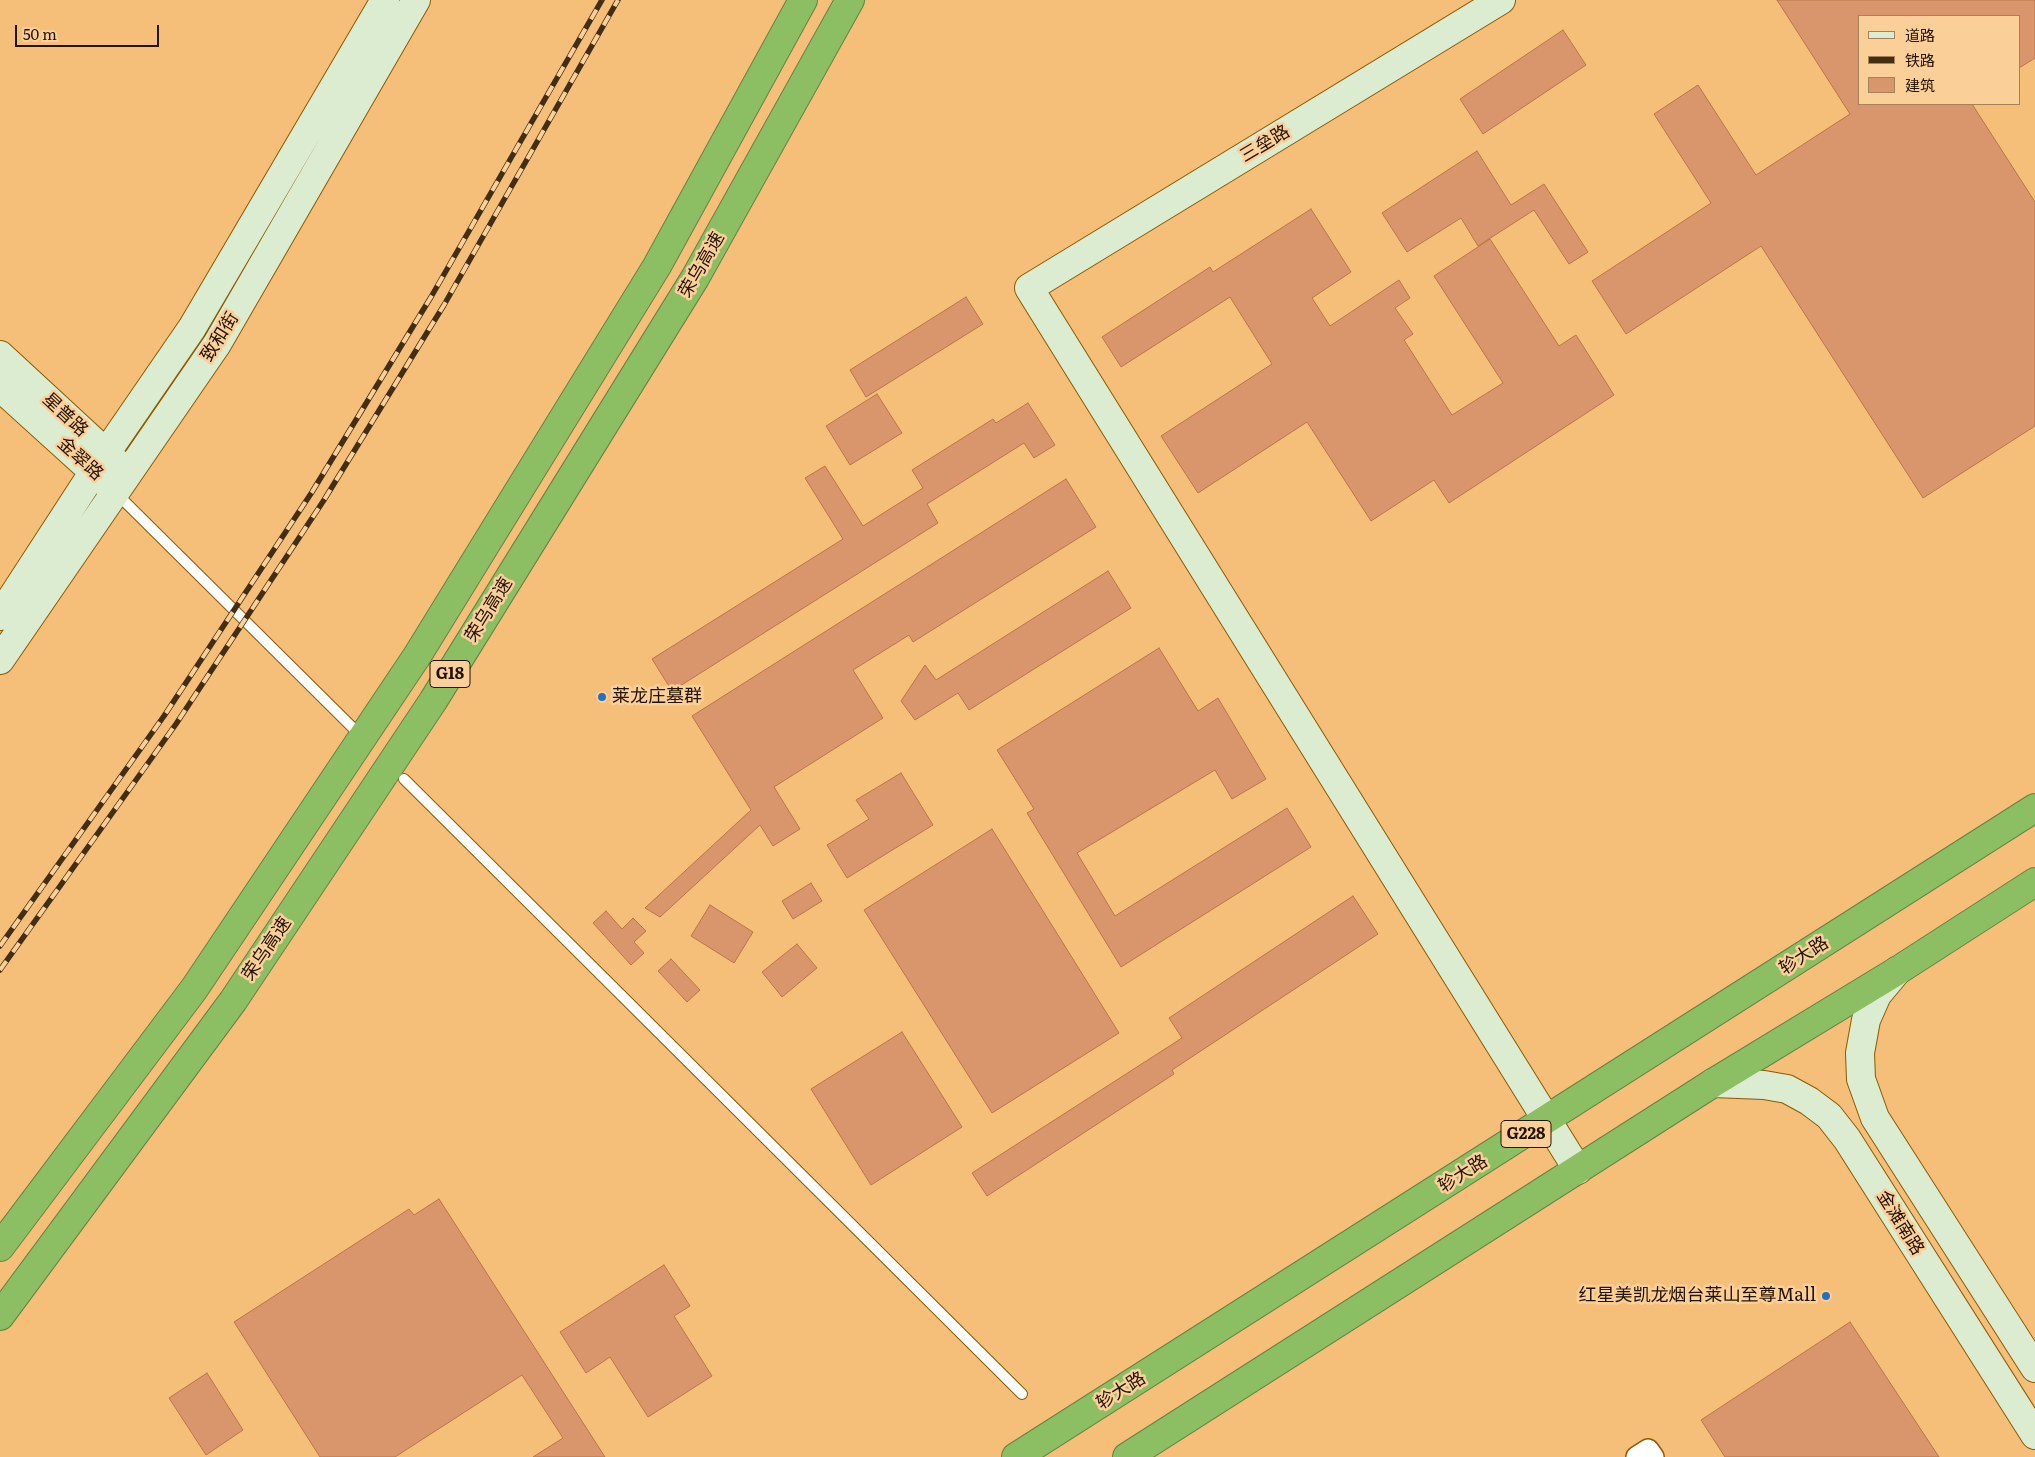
<!DOCTYPE html>
<meta charset="utf-8">
<style>
body{margin:0}
#map{position:relative;width:2035px;height:1457px;overflow:hidden;background:#f5bf79;font-family:Literata,"Noto Sans SC",serif}
canvas{display:block}
.legend{position:absolute;left:1858px;top:15px;width:162px;height:90px;box-sizing:border-box;background:#fbcf98;border:1px solid #a4835b;margin:0;padding:6px 9px;list-style:none;font-size:15px;color:#221200}
.legend li{display:flex;align-items:center;gap:10px;height:25px}
.legend b{width:25px;border:1px solid #a4835b}
.scale{position:absolute;left:15px;top:25px;width:144px;height:22px;box-sizing:border-box;border:2px solid #221200;border-top:0;padding-left:6px;font-size:15px;line-height:18px;white-space:nowrap;color:#221200;-webkit-text-stroke:4px #fbcf98;paint-order:stroke}
</style>
<div id="map">
<canvas width="2035" height="1457"></canvas>
<ul class="legend">
<li><b style="height:6px;background:#dcecd0"></b>道路</li>
<li><b style="height:6px;background:#442e13"></b>铁路</li>
<li><b style="height:14px;background:#d9966d"></b>建筑</li>
</ul>
<div class="scale">50 m</div>
</div>
<script>
const ctx = document.querySelector('canvas').getContext('2d');
ctx.lineJoin = 'round';
function paint(path, color) { ctx.fillStyle = color; ctx.fill(path, 'evenodd'); }
const toPath = rows => new Path2D(rows.map(r => 'M' + r).join(''));
function trace(path, color, width, dash) { ctx.strokeStyle = color; ctx.lineWidth = width; ctx.lineCap = dash ? 'butt' : 'round'; ctx.setLineDash(dash || []); ctx.stroke(path); }
function drawText(font, color, halo, rows, align = 'center') {
  ctx.font = font + ' Literata,"Noto Sans SC",serif'; ctx.lineWidth = 5; ctx.setLineDash([]); ctx.textBaseline = 'middle'; ctx.strokeStyle = halo; ctx.fillStyle = color; for (const [text, x, y, turn = 0] of rows) {
    ctx.save(); ctx.translate(x, y); ctx.rotate((+turn || 0) * Math.PI / 180); ctx.textAlign = isNaN(turn) ? turn : align; if (halo) ctx.strokeText(text, 0, 0); ctx.fillText(text, 0, 0); ctx.restore();
  }
}
const building = toPath([
 [1777,0,2035,0,2035,58,2019,68,2019,16,1859,16,1859,104,1972,104,2035,202,2035,426,1923,498,1761,246,1626,334,1592,281,1711,203,1654,114,1698,85,1756,175,1850,114,1777,0],
 [1563,30,1586,65,1483,134,1460,99,1563,30],
 [1477,151,1511,205,1544,184,1588,252,1569,264,1534,210,1478,246,1461,218,1407,252,1382,213,1477,151],
 [1311,209,1351,272,1312,298,1330,326,1399,280,1410,298,1395,308,1413,334,1404,340,1452,415,1503,383,1434,276,1490,239,1559,346,1576,335,1614,395,1449,503,1434,480,1371,521,1307,422,1198,493,1161,436,1272,364,1230,297,1121,367,1102,337,1210,267,1213,272,1311,209],
 [966,297,983,324,866,397,850,370,966,297],
 [877,394,902,433,850,465,826,426,877,394],
 [1028,403,1055,445,1034,458,1024,443,927,504,938,523,672,691,652,659,843,539,805,478,825,466,863,526,923,488,912,470,993,419,996,423,1028,403],
 [1066,479,1096,527,913,642,909,635,853,670,883,718,774,787,800,829,773,846,760,825,660,917,645,908,751,810,692,716,1066,479],
 [1108,571,1131,608,969,710,958,693,915,720,901,701,925,665,936,680,1108,571],
 [1159,648,1198,711,1218,698,1266,779,1232,799,1215,770,1077,853,1115,916,1287,808,1311,847,1121,967,1027,813,1034,809,997,750,1159,648],
 [901,773,933,825,847,878,827,845,869,819,856,800,901,773],
 [992,829,1119,1033,992,1113,864,910,992,829],
 [811,883,822,901,793,919,782,901,811,883],
 [1353,896,1378,934,1172,1070,1174,1074,987,1196,972,1173,1182,1038,1169,1018,1353,896],
 [710,905,753,932,734,963,691,936,710,905],
 [606,911,622,929,633,918,646,931,634,942,644,953,631,965,593,923,606,911],
 [797,944,817,968,782,997,762,972,797,944],
 [671,959,700,990,687,1002,658,971,671,959],
 [902,1032,962,1127,871,1185,811,1089,902,1032],
 [439,1199,605,1457,533,1457,563,1438,522,1375,395,1457,320,1457,234,1322,409,1209,414,1215,439,1199],
 [664,1265,690,1306,674,1316,712,1376,648,1417,610,1357,586,1373,560,1332,664,1265],
 [1850,1322,1939,1457,1725,1457,1701,1420,1850,1322],
 [207,1373,243,1430,206,1455,169,1398,207,1373]
]);
const lane = toPath([
 [117,494,354,729],
 [404,779,1022,1394]
]);
const street = toPath([
 [1637,1457,1648,1450,1653,1457]
]);
const secondary = toPath([
 [1501,0,1029,288,1578,1170],
 [0,355,119,465],
 [0,387,108,485],
 [0,616,106,453,192,328,385,0],
 [0,660,217,344,416,0],
 [1897,971,1877,995,1866,1020,1860,1053,1861,1079,1875,1118,2035,1368],
 [1713,1083,1764,1085,1787,1089,1809,1101,1829,1116,1847,1139,2035,1435]
]);
const highway = toPath([
 [0,1247,194,989,417,656,657,266,803,0],
 [0,1316,233,1001,433,701,695,278,850,0],
 [1016,1457,2035,808],
 [1127,1457,1713,1083,1897,971,2035,882]
]);
const rail = toPath([
 [0,946,164,716,312,492,431,297,602,0],
 [0,970,176,724,324,500,444,305,618,0]
]);
const markers = [
 [602,697,5,"#2371c0"],
 [1826,1296,5,"#2371c0"]
];
const shields = [
 [450,674,40],
 [1526,1134,50]
];
const shieldNames = [
 ["G18",450,674],
 ["G228",1526,1134]
];
const streetNames = [
 ["三垒路",1265,144,-31],
 ["荣乌高速",702,265,-60],
 ["致和街",220,337,-58],
 ["星普路",65,415,43],
 ["金翠路",80,459,42],
 ["荣乌高速",489,610,-58],
 ["荣乌高速",267,949,-56],
 ["轸大路",1804,956,-33],
 ["轸大路",1463,1174,-32],
 ["金滩南路",1900,1223,58],
 ["轸大路",1121,1391,-32]
];
const poiNames = [
 ["莱龙庄墓群",612,697],
 ["红星美凯龙烟台莱山至尊Mall",1816,1296,"right"]
];
paint(building, '#d9966d');
trace(building, '#bb7547', 1);
trace(lane, '#8b5a03', 12);
trace(street, '#8b5a03', 24);
trace(secondary, '#8b5a03', 30);
trace(highway, '#678240', 30);
trace(lane, '#fff', 10);
trace(street, '#fff', 21);
trace(secondary, '#dcecd0', 28);
trace(highway, '#8cbe63', 28);
trace(rail, '#442e13', 5.5);
trace(rail, '#fbcf98', 4, [11]);
for (const [x, y, r, color] of markers) { const dot = new Path2D(); dot.arc(x, y, r, 0, 2 * Math.PI); ctx.fillStyle = color; ctx.fill(dot); trace(dot, '#fbcf98', 2); }
for (const [x, y, w] of shields) { const box = new Path2D(); box.roundRect(x - w / 2, y - 13.5, w, 27, 4); ctx.fillStyle = '#fbcf98'; ctx.fill(box); trace(box, '#221200', 1); }
drawText('bold 16px', '#221200', null, shieldNames);
drawText('18px', '#221200', '#fbcf98', streetNames);
drawText('18px', '#221200', '#fbcf98', poiNames, 'left');
</script>
